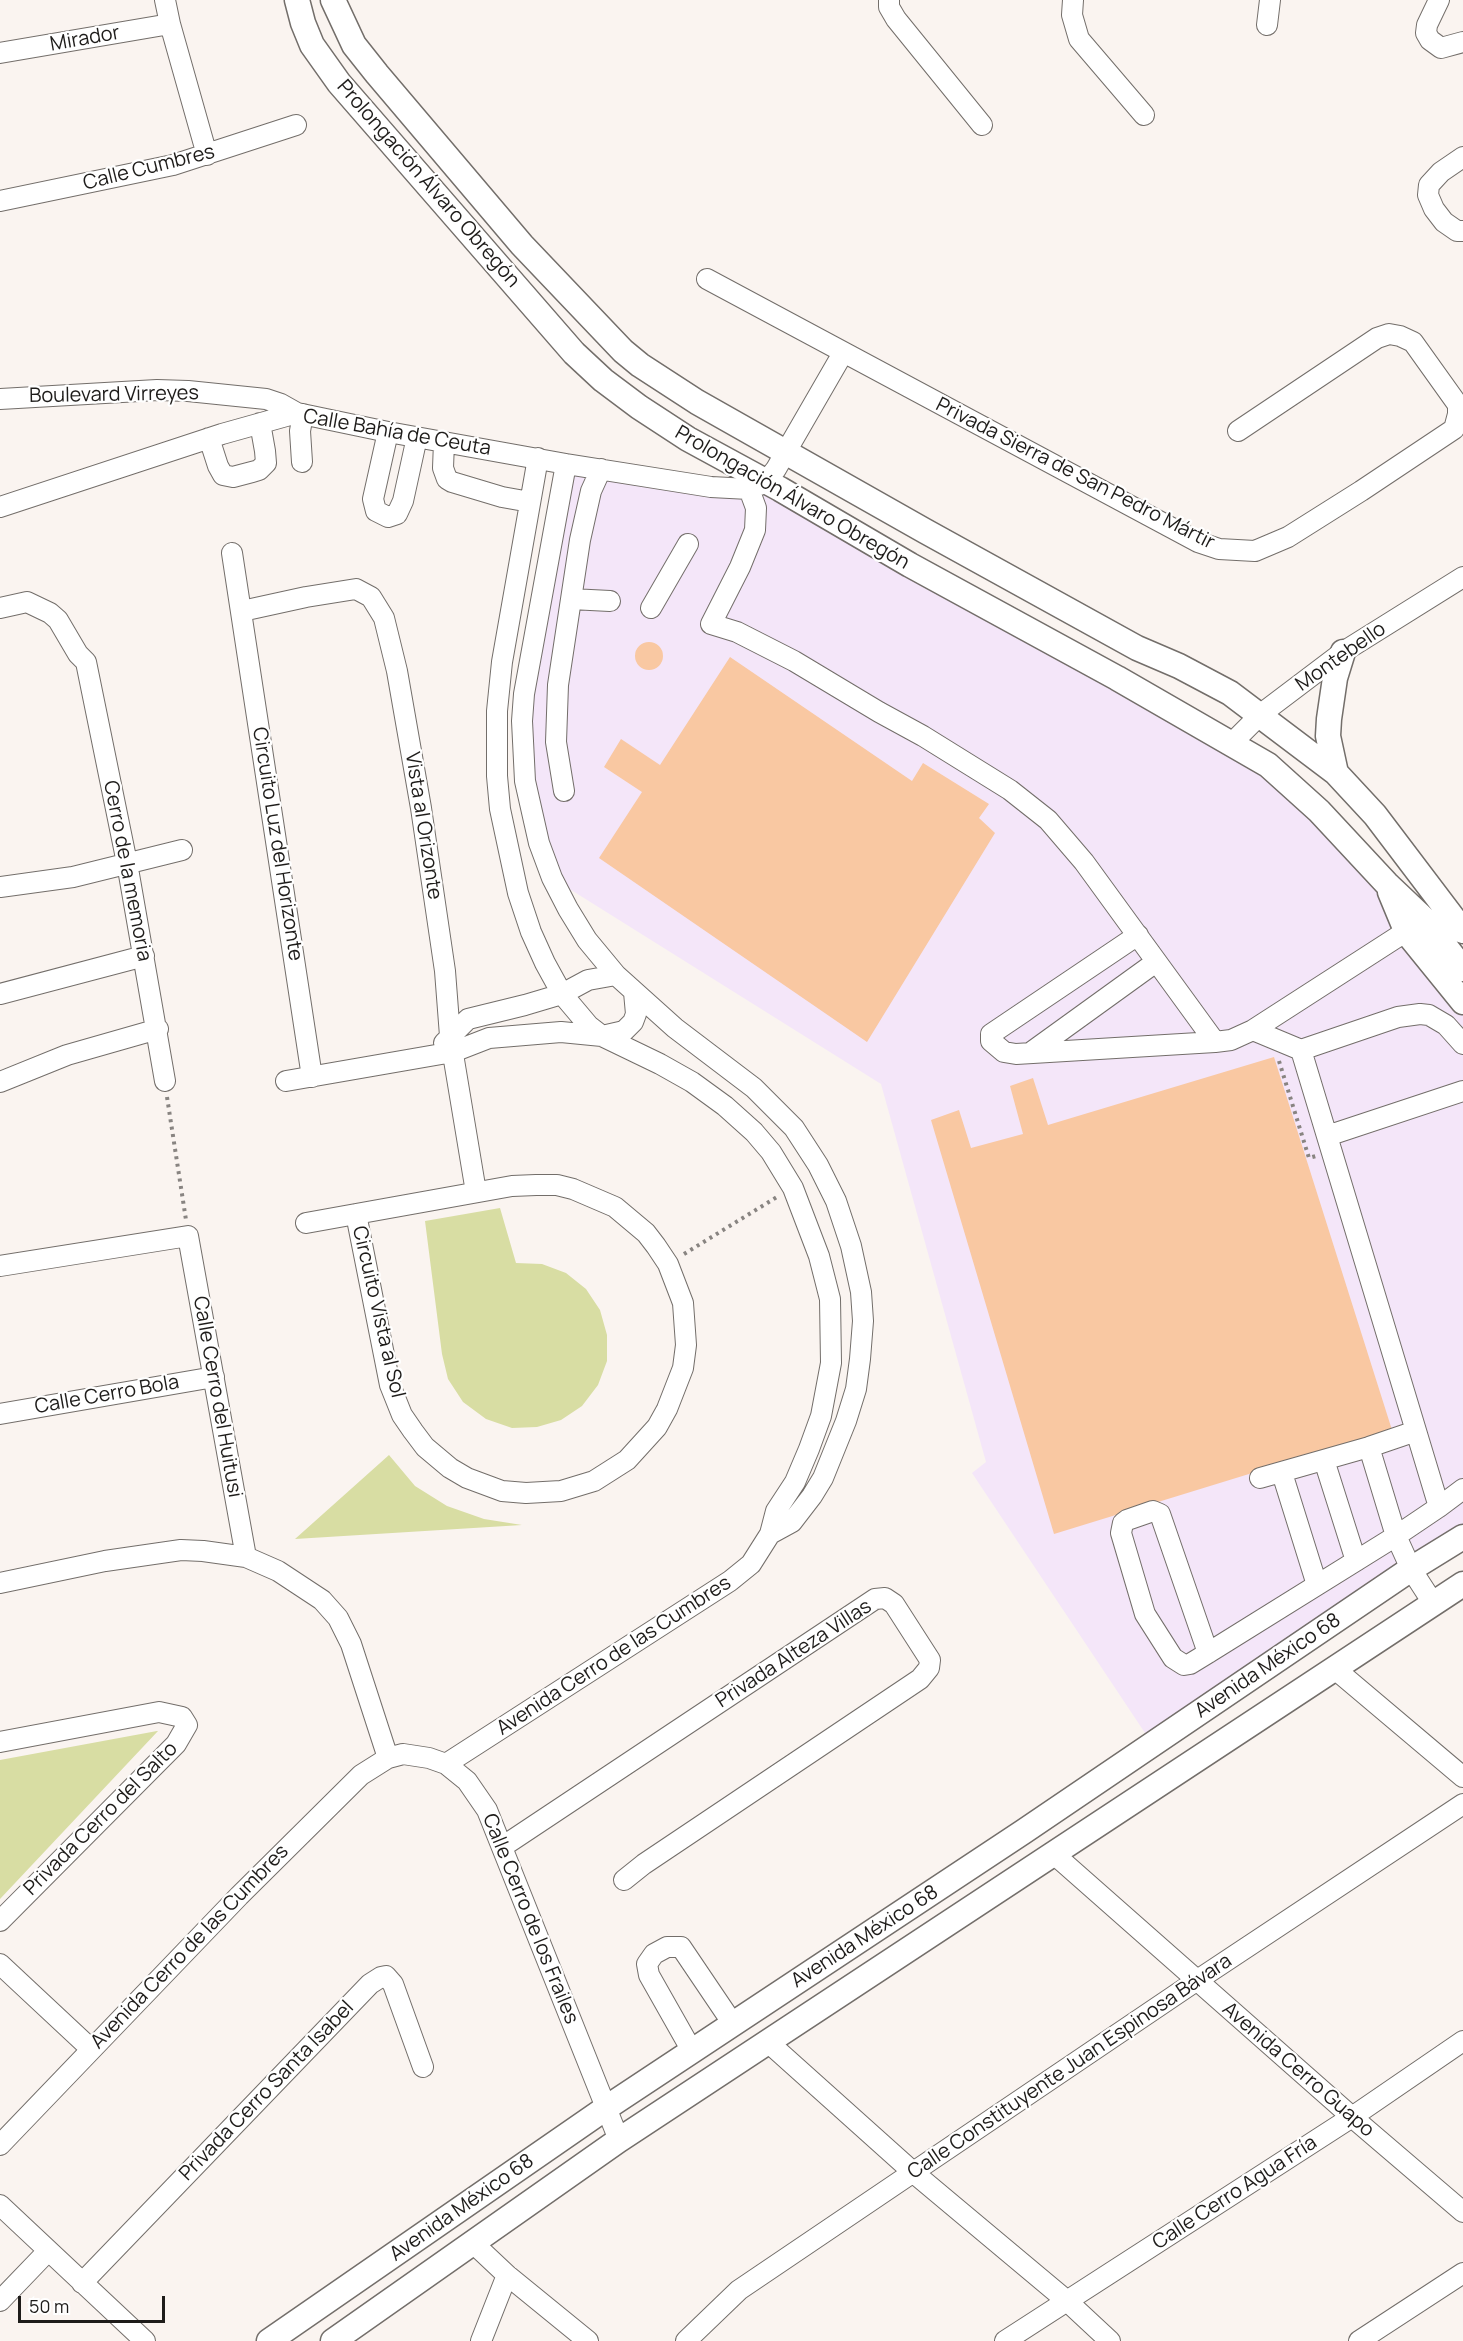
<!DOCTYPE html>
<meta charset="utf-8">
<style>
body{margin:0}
#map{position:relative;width:1463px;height:2341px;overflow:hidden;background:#faf4f0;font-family:Manrope,sans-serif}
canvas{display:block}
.scale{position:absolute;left:18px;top:2296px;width:147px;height:27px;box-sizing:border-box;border:3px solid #1e1c1a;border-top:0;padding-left:8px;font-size:18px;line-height:21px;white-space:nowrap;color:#1e1c1a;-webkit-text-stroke:4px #fff;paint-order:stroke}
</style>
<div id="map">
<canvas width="1463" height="2341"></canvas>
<div class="scale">50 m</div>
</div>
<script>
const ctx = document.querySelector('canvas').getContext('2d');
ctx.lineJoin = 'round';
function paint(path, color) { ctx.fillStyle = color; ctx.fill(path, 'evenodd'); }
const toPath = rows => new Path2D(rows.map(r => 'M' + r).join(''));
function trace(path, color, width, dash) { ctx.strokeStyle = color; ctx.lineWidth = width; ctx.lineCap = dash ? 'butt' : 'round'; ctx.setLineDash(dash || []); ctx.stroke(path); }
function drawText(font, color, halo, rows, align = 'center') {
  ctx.font = font + ' Manrope,sans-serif'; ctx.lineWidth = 4.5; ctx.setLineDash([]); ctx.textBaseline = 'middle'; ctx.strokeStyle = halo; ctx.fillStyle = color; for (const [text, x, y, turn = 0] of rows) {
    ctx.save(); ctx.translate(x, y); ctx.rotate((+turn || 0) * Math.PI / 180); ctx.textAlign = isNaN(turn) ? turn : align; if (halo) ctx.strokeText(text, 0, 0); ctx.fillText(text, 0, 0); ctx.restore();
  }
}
const commercial = toPath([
 [566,464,780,489,1232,743,1319,811,1463,979,1463,1542,1153,1745,972,1473,986,1462,881,1084,552,878,523,754]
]);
const green = toPath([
 [500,1208,516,1263,542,1264,566,1273,586,1289,600,1310,607,1335,607,1361,598,1385,582,1406,561,1420,537,1427,512,1428,486,1419,463,1402,448,1379,442,1354,425,1221],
 [389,1455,415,1486,447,1506,484,1519,522,1525,295,1539],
 [157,1731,158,1731,0,1899,0,1760]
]);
const building = toPath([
 '635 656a14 14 0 1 1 28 0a14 14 0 1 1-28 0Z',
 [730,657,912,781,923,763,989,804,979,818,995,833,867,1042,599,858,642,792,604,767,621,739,660,765],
 [1274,1057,1392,1430,1054,1534,931,1120,959,1110,971,1148,1023,1134,1010,1086,1033,1078,1048,1125]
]);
const path = toPath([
 [1279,1061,1309,1158,1316,1156],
 [167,1097,186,1220],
 [684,1254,777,1197]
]);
const minor = toPath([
 [165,0,170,24,207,155],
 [889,0,889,7,896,19,982,125],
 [1073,0,1072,15,1079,39,1144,115],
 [1439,0,1427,25,1426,33,1430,40,1441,48,1463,42],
 [1267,25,1270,0],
 [0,53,170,24],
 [1463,157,1441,172,1429,185,1428,195,1434,209,1444,222,1457,231,1463,231],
 [0,201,173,165,296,125],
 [707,279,1198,542,1219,549,1255,551,1288,537,1361,491,1454,429,1458,414,1458,405,1413,342,1400,336,1389,334,1377,338,1238,431],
 [0,399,157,390,188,391,266,399,281,404,297,413],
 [388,432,373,499,376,511,388,517,397,514,403,501,417,437],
 [209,438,218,466,223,475,233,477,252,472,259,470,266,463,265,451,260,423],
 [444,442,443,468,447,479,452,482,502,497,530,502],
 [302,462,300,431,303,414],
 [566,464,524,694,522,721,525,781,539,843,552,878,568,909,587,940,616,975,675,1028,754,1088,794,1128,818,1165,836,1201,851,1246,861,1292,863,1321,860,1359,856,1389,846,1421,823,1478,812,1496,792,1522,770,1534],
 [749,489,756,508,755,530,740,567,711,624,737,632,794,661,879,712,923,736,1010,790,1048,820,1084,862,1215,1042,1231,1040,1253,1030,1419,923],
 [0,507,222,434,297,413,388,432,566,464,711,487,749,489,765,483,776,469,843,353],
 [232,553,312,1077],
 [571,599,610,601],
 [0,608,27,602,50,613,58,620,78,654,86,662,127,863,165,1081],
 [651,608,688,544],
 [242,611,306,597,356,589,371,597,384,618,397,671,421,808,445,971,450,1036,476,1192],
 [1232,743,1261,714,1343,652,1463,577],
 [564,791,556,742,558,685,580,540,591,491,601,469],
 [0,887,73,877,182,850],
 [1138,935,991,1034,991,1041,1004,1052,1016,1054,1215,1042],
 [0,994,144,956],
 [1253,1030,1301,1050],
 [444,1043,468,1019,525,1005,562,994,588,980,616,975],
 [1030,1053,1156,962],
 [286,1081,453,1052,489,1038,561,1032,602,1036,624,1031,633,1022,636,1014,634,992],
 [0,1082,67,1055,158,1029],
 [1327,1136,1463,1091],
 [306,1223,356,1214,512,1186,536,1185,557,1185,573,1189,615,1207,646,1233,656,1246,668,1264,683,1303,686,1345,683,1368,667,1409,657,1427,627,1460,594,1481,561,1491,526,1493,502,1491,467,1478,450,1468,425,1447,413,1431,402,1415,390,1385,356,1214],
 [0,1266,188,1236,246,1557],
 [0,1414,214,1377],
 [1324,1460,1356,1561],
 [1282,1473,1317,1585],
 [1260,1478,1369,1447,1416,1431],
 [1439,1507,1301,1050,1398,1017,1420,1014,1429,1015,1446,1025,1463,1044],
 [0,1583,105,1561,181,1550,203,1551,246,1557,278,1571,322,1600,338,1618,351,1644,388,1758],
 [1433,1603,1411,1569,1396,1536,1439,1507,1463,1489],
 [1208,1653,1160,1514,1153,1511,1127,1520,1123,1523,1121,1533,1145,1614,1173,1658,1184,1665,1190,1664,1208,1653,1396,1536,1369,1447],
 [1335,1669,1463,1777],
 [0,1742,159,1712,182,1717,187,1725,176,1744,0,1921],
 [446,1764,730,1581,751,1564,770,1534,776,1511,795,1482,809,1449,821,1416,831,1363,830,1299,819,1256,793,1188,771,1152,754,1132,725,1106,692,1082,660,1064,602,1036,589,1026,562,994,545,963,531,932,518,893,500,809,497,776,497,711,502,662,538,458],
 [502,1847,875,1599,885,1598,894,1604,930,1660,929,1668,920,1679,644,1864,624,1880],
 [1055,1855,1352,2117,1463,2212],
 [0,1964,91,2049],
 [769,2043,914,2173,1067,2301,1110,2341],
 [692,2051,649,1975,647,1964,654,1954,667,1947,681,1947,733,2024],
 [0,2145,239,1896,361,1775,388,1758,403,1754,429,1758,446,1764,467,1781,487,1810,619,2140],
 [0,2205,145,2341],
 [473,2243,507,2275,588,2341],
 [82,2283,370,1984,381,1977,386,1976,393,1984,423,2067],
 [0,2301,48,2251],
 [481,2341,507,2275],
 [686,2341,739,2290,1196,1981,1463,1804],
 [1005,2341,1352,2117,1463,2041],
 [1359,2341,1463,2273]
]);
const major = toPath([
 [297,0,303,23,312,45,339,83,574,353,603,380,639,407,688,439,780,489,910,565,1117,678,1268,765,1319,811,1387,884,1424,919,1463,969],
 [333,0,354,45,377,74,522,245,623,351,640,365,697,402,925,531,1137,648,1179,666,1230,693,1336,773,1375,815,1463,931],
 [1336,773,1328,736,1329,719,1335,678,1343,652],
 [1390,892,1407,933,1463,1002],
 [269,2341,606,2108,1023,1832,1411,1569,1463,1537],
 [333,2341,619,2140,1463,1584]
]);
const streetNames = [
 ["Mirador",85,39,-10],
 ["Calle Cumbres",149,168,-14],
 ["Prolongación Álvaro Obregón",428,184,49],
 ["Boulevard Virreyes",114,395,-1],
 ["Calle Bahía de Ceuta",397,433,10],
 ["Privada Sierra de San Pedro Mártir",1075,474,27],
 ["Prolongación Álvaro Obregón",792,498,30],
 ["Montebello",1341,657,-35],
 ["Vista al Orizonte",423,826,81],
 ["Circuito Luz del Horizonte",277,844,81],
 ["Cerro de la memoria",127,871,79],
 ["Circuito Vista al Sol",378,1312,77],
 ["Calle Cerro Bola",107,1395,-10],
 ["Calle Cerro del Huitusi",217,1397,80],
 ["Privada Alteza Villas",794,1654,-33],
 ["Avenida Cerro de las Cumbres",614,1656,-33],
 ["Avenida México 68",1268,1666,-34],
 ["Privada Cerro del Salto",101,1819,-45],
 ["Calle Cerro de los Frailes",530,1919,68],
 ["Avenida México 68",865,1937,-33],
 ["Avenida Cerro de las Cumbres",190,1947,-46],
 ["Calle Constituyente Juan Espinosa Bávara",1070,2067,-34],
 ["Avenida Cerro Guapo",1298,2070,41],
 ["Privada Cerro Santa Isabel",267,2091,-46],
 ["Calle Cerro Agua Fría",1235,2193,-33],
 ["Avenida México 68",462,2208,-35]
];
paint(commercial, '#f4e6f9');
paint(green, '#d8dda3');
paint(building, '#f9c8a2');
trace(minor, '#736e6a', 22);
trace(major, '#736e6a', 27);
trace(path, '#888481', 4, [3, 4.5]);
trace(minor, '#fff', 20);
trace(major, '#fff', 24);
drawText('20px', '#1e1c1a', '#fff', streetNames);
</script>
